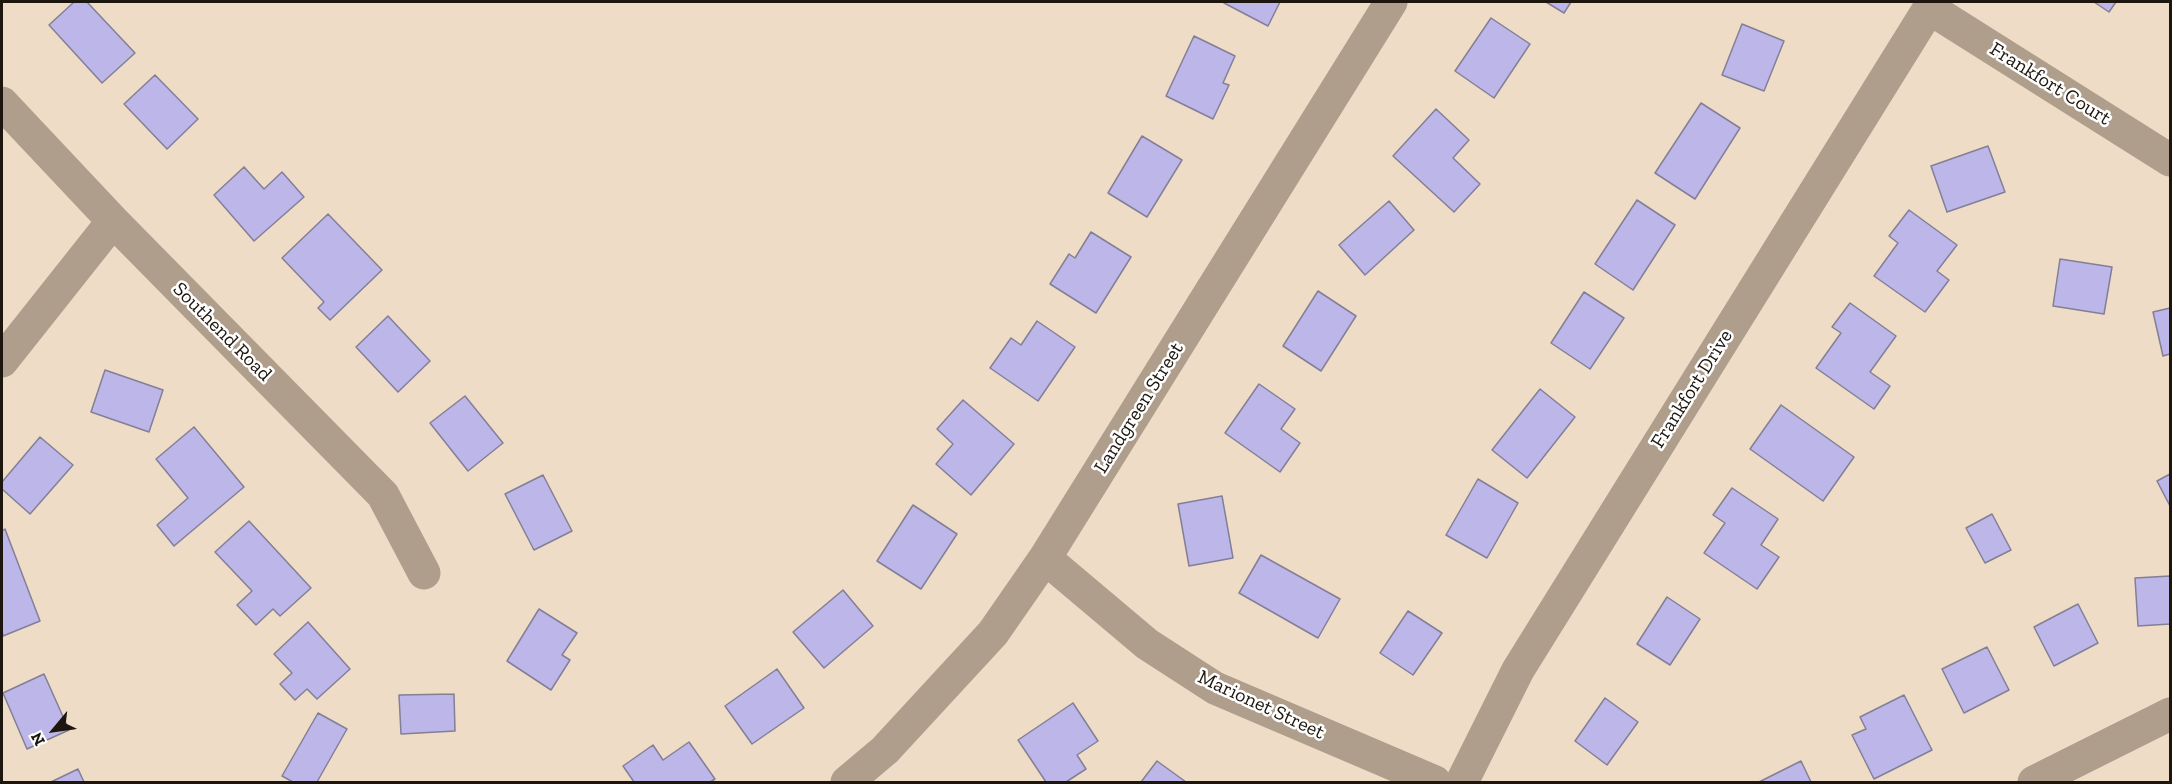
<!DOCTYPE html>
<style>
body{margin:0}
#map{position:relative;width:2172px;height:784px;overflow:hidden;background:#efdcc7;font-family:"Zilla Slab",serif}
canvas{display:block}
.frame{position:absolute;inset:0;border:3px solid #1d160f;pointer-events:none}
.north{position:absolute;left:24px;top:700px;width:60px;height:60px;-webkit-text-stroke:4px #fff;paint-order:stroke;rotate:241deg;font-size:16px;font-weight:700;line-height:24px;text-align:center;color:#1d160f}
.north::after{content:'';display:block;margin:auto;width:21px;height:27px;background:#1d160f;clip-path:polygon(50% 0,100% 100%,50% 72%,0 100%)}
</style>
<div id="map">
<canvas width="2172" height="784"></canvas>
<div class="frame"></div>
<div class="north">N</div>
</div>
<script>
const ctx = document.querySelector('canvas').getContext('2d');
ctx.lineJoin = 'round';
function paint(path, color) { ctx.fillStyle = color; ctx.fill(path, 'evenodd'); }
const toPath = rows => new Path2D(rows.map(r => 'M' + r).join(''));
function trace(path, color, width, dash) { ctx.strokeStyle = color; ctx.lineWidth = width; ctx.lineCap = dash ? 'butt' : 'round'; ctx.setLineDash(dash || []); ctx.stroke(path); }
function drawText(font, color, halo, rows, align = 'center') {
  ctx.font = font + ' "Zilla Slab",serif'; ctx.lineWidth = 5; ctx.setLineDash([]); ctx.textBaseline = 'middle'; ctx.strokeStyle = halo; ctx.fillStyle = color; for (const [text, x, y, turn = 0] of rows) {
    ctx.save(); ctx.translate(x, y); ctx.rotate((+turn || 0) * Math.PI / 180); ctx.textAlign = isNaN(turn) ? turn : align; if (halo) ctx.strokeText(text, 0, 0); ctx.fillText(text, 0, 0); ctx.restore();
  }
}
const building = toPath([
 [74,2,87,2,135,53,102,83,49,25,74,2],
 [1225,2,1280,2,1268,26,1224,3,1225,2],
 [1546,2,1571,2,1564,13,1546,2],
 [2094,2,2116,2,2109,12,2094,2],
 [1491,18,1530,44,1494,98,1455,71,1491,18],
 [1742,24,1784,41,1764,91,1722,75,1742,24],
 [1194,36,1235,56,1223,83,1229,85,1213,119,1166,96,1194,36],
 [155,75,198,119,167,149,124,104,155,75],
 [1701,103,1740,128,1695,199,1655,173,1701,103],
 [1436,109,1469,140,1453,158,1480,184,1454,212,1393,156,1436,109],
 [1142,136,1182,160,1147,217,1108,193,1142,136],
 [1988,146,2005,192,1947,212,1931,166,1988,146],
 [244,167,264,189,282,172,304,197,254,241,214,195,244,167],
 [1637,200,1675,225,1633,290,1595,264,1637,200],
 [1389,201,1414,230,1365,275,1339,245,1389,201],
 [1909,210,1957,245,1937,271,1949,280,1925,312,1874,276,1898,243,1889,236,1909,210],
 [328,214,382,270,330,320,318,308,324,302,282,258,328,214],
 [1091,232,1131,257,1096,313,1050,284,1069,254,1075,258,1091,232],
 [2060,259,2112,267,2104,314,2053,306,2060,259],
 [1318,291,1356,316,1321,371,1283,346,1318,291],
 [1584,292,1624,318,1590,369,1551,343,1584,292],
 [1850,303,1896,336,1870,372,1890,386,1874,409,1816,368,1841,333,1832,327,1850,303],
 [2170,308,2170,354,2163,356,2153,312,2170,308],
 [388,316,430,361,398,392,356,347,388,316],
 [1037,321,1075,347,1038,401,990,368,1011,338,1021,345,1037,321],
 [105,370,163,390,149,432,91,412,105,370],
 [1259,384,1295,409,1281,429,1300,443,1280,472,1225,433,1259,384],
 [1540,389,1575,417,1527,478,1492,450,1540,389],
 [465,396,503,443,468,471,430,423,465,396],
 [963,400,1014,444,971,495,936,464,953,444,937,429,963,400],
 [1781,405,1854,457,1823,501,1750,449,1781,405],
 [194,427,244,487,174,546,157,525,188,498,156,459,194,427],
 [40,437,73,465,30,514,2,489,2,482,40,437],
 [2170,474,2170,506,2157,481,2170,474],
 [543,475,572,531,534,550,505,494,543,475],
 [1478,479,1518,503,1487,558,1446,535,1478,479],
 [1732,488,1778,519,1761,545,1779,557,1757,589,1704,553,1725,523,1713,515,1732,488],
 [1222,496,1233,558,1189,566,1178,504,1222,496],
 [913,505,957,534,921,589,877,561,913,505],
 [1992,514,2011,550,1985,563,1966,528,1992,514],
 [249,521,311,588,280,616,273,609,256,625,237,605,252,591,215,552,249,521],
 [5,529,40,621,3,636,2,630,2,531,5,529],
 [1261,555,1340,599,1318,638,1239,593,1261,555],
 [2170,576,2170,624,2138,626,2135,578,2170,576],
 [843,590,873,626,824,668,793,632,843,590],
 [1667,597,1700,619,1670,665,1637,644,1667,597],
 [2078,604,2098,643,2054,666,2034,627,2078,604],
 [539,609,577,633,562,655,570,660,551,690,507,661,539,609],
 [1408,611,1442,633,1413,675,1380,653,1408,611],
 [308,622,350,669,317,699,307,689,295,700,280,684,292,673,274,654,308,622],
 [1987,647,2009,690,1964,713,1942,669,1987,647],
 [777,669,804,708,752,744,725,706,777,669],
 [44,674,69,730,27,749,3,693,44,674],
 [454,694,455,731,401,734,399,695,454,694],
 [1904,695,1932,750,1874,779,1852,735,1866,729,1860,717,1904,695],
 [1605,698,1638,722,1607,765,1575,741,1605,698],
 [1073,703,1098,741,1077,755,1086,769,1066,782,1046,782,1018,740,1073,703],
 [318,713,347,729,317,782,293,782,282,776,318,713],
 [689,742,715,779,710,782,634,782,623,766,653,745,663,760,689,742],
 [1157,761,1186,782,1141,782,1157,761],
 [1801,761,1811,782,1759,782,1801,761],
 [78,769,84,782,51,782,78,769]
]);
const minor = toPath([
 [1929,8,2170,160],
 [2,103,113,221,383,495,424,573],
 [2,361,113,221],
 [1045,558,1147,644,1215,688,1435,782],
 [847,782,885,750,993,633,1045,558,1391,2],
 [1462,782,1518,670,1933,2]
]);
const tertiary = toPath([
 [2034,782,2170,714]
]);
const streetNames = [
 ["Frankfort Court",2050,84,32],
 ["Southend Road",222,332,45],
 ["Frankfort Drive",1692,389,-58],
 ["Landgreen Street",1139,408,-58],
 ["Marionet Street",1261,705,25]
];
paint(building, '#bdb6e9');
trace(building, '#827f96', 1.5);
trace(minor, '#ae9e8b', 33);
trace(tertiary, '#ae9e8b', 33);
drawText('20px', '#1d160f', '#fff', streetNames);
</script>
